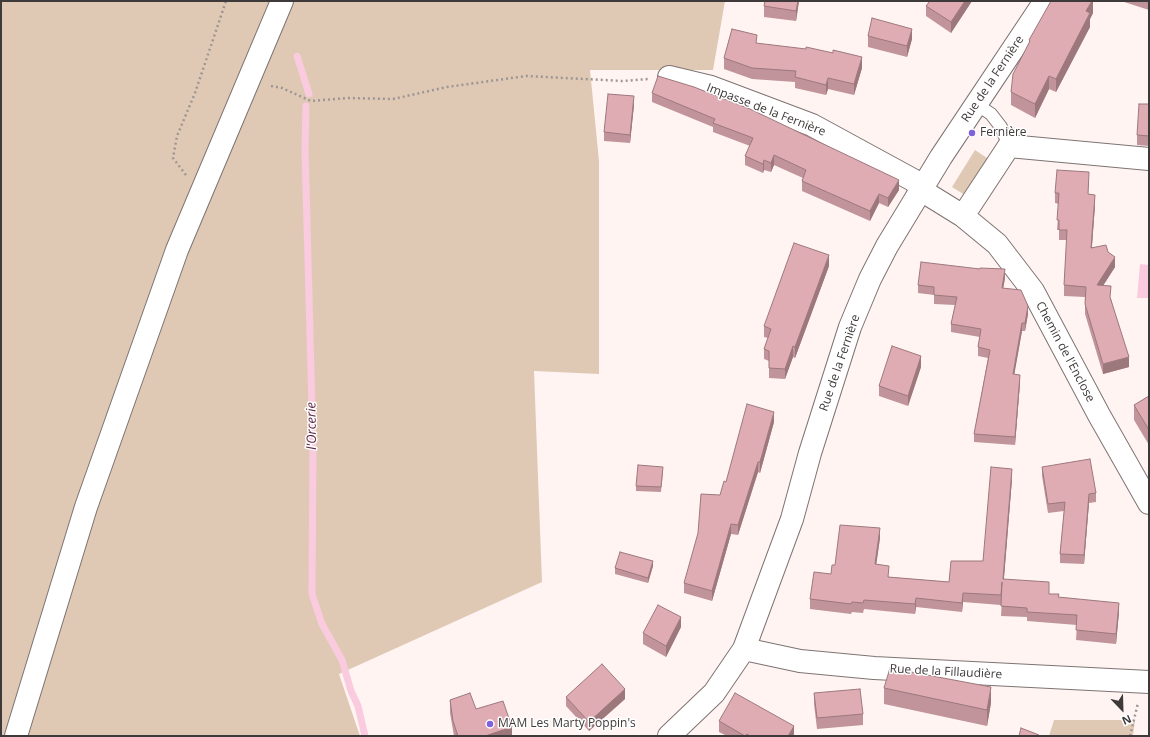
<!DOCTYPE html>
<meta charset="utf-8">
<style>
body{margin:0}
#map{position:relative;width:1150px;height:737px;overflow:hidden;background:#fff4f2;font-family:"Open Sans",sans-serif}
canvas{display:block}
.frame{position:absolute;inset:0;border:2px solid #3e3a39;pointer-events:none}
.north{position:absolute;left:1102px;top:689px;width:40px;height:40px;-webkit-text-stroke:3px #fff;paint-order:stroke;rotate:157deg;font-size:11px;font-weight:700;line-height:16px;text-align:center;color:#3e3a39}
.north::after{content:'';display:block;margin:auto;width:14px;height:18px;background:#3e3a39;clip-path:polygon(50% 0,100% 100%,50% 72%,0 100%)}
</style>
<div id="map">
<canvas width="1150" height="737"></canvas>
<div class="frame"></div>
<div class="north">N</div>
</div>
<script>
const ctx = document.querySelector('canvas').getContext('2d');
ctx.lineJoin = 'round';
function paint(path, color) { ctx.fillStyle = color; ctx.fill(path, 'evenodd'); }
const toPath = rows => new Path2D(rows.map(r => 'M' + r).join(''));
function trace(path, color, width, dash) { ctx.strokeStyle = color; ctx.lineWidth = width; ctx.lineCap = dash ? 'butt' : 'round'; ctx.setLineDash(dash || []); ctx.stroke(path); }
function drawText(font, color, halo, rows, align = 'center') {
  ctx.font = font + ' "Open Sans",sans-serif'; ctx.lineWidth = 3; ctx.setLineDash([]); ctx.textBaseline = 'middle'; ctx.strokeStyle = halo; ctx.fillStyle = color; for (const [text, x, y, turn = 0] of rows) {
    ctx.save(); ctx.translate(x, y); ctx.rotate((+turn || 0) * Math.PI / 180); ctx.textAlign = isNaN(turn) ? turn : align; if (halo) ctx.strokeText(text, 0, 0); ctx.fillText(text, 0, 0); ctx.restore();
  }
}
const green = toPath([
 [1,1,725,1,713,70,590,70,599,161,599,374,534,371,542,582,339,674,360,736,1,736],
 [975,150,990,160,968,197,952,187],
 [1054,720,1135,720,1133,736,1049,736]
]);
const water = toPath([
 [1140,264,1149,265,1149,298,1137,298]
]);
const stream = toPath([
 [297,56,309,94],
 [306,106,305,150,313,446,312,594,322,624,342,660,351,691,358,706,365,736]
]);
const path = toPath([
 [271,86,282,88,311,101,348,98,393,99,447,87,526,76,623,81,648,79],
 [186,175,173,158,177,136,195,93,226,1],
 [1130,736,1138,703]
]);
const lane = toPath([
 [976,104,991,114,1001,127,1009,146]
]);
const street = toPath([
 [669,77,711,87,812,125,913,180,929,195,963,216,997,244,1033,291,1099,415,1149,503],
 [963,216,1009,146,1149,159],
 [744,649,800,661,874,668,1149,682],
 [669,736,714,693,744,649,792,519,810,453,850,327,870,279,887,246,941,157,1045,1]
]);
const secondary = toPath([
 [16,736,86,507,177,250,282,1]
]);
const wall = toPath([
 [799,1,796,21,764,17,764,6],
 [930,1,972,1,951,33,926,16,926,6],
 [1093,1,1093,13,1090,19,1090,27,1056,92,1049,89,1035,118,1011,105,1011,92,1029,44,1029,40],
 [1121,1,1149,1,1149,10],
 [868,36,912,39,907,57,868,47],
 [757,44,862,68,854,95,828,89,826,95,795,88,795,82,752,79,724,69,724,58],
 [652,93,899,190,888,207,879,203,870,221,802,191,802,181,803,178,774,165,771,172,764,170,763,173,745,165,745,156,750,146,713,132,713,127,652,102],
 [1149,104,1149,146,1137,145,1137,135],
 [634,105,630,143,604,141,604,132],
 [1089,182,1088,194,1095,205,1092,247,1108,252,1115,267,1103,286,1111,299,1129,367,1103,374,1085,314,1085,297,1064,296,1064,285,1067,240,1059,240,1059,230,1057,230,1059,204,1055,203,1055,193],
 [829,266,795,358,793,357,785,379,769,378,769,361,764,359,764,349,768,338,764,337,764,326],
 [1005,278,1003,288,1028,314,1025,331,1022,331,1014,374,1020,383,1015,445,974,442,974,434,988,358,978,356,978,347,980,337,951,332,951,324,955,305,934,304,934,295,918,293,918,285],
 [921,367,908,406,879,396,879,386],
 [1149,396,1149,445,1134,420,1134,405],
 [774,422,760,473,758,472,738,535,731,534,712,601,684,593,684,583,726,482],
 [1042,467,1096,493,1096,502,1089,503,1084,564,1060,563,1060,554,1064,511,1048,513,1042,476],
 [663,472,661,492,636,491,636,486],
 [1012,479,1004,579,1059,597,1119,612,1116,644,1076,640,1077,625,1027,621,1027,617,1001,616,1002,599,1001,605,963,602,962,612,916,607,915,614,864,609,863,613,852,612,851,614,810,609,810,599,831,574,835,565,880,538,876,564,889,577,949,582,983,561],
 [653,566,648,583,615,574,615,568],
 [681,627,666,657,643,644,643,633],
 [884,688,991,703,987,726,884,704],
 [814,693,863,714,863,725,817,729,814,704],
 [566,697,625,699,589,731,566,706],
 [450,700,476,709,512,736,454,736,450,713],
 [719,721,794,736,727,736,719,732]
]);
const shadedWall = toPath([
 [798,1,799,1,796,21,796,11],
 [965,1,972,1,951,33,951,22],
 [1092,1,1093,1,1093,13,1090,19,1090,27,1056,92,1056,79,1086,11],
 [912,29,912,39,907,57,907,46],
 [862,57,862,68,854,95,854,84],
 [1049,76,1049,89,1035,118,1035,104],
 [828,78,828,89,826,95,826,85],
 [634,96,634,105,630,143,630,135],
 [774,155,774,165,771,172,771,163],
 [764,160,764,170,763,173,763,164],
 [899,180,899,190,888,207,888,198],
 [879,194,879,203,870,221,870,211],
 [1095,195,1095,205,1091,258,1091,248],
 [829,255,829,266,795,358,795,347],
 [1115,257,1115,267,1097,295,1097,285],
 [1005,269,1005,278,1002,296,1002,288],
 [1028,306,1028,314,1025,331,1025,323],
 [1022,323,1022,331,1013,382,1013,374],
 [793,346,793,357,785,379,785,369],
 [921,356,921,367,908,406,908,396],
 [1129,357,1129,367,1103,374,1103,364],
 [1020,375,1020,383,1015,445,1015,437],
 [774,412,774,422,760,473,760,462],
 [758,462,758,472,738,535,738,525],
 [1012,469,1012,479,1003,589,1003,579],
 [1089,494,1089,503,1084,564,1084,555],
 [731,524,731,534,712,601,712,591],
 [880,528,880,538,875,574,875,564],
 [653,561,653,566,648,583,648,578],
 [963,593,963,602,962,612,962,603],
 [916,598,916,607,915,614,915,604],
 [1119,603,1119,612,1116,644,1116,634],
 [681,617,681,627,666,657,666,646],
 [991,687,991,703,987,726,987,710],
 [625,689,625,699,589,731,589,722],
 [794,726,794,736,788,736],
 [512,727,512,736,485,736]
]);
const building = toPath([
 [765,1,798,1,796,11,764,6,765,1],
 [930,1,965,1,951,22,926,6,930,1],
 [1051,1,1092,1,1086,11,1090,13,1056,79,1049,76,1035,104,1011,92,1013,74,1030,41,1029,40,1051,1],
 [872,18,912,29,907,46,868,36,872,18],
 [732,29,757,35,756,43,806,49,806,47,833,53,833,50,862,57,854,84,828,78,826,85,795,77,796,71,752,68,724,58,732,29],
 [658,76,694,87,750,109,899,180,888,198,879,194,870,211,802,181,806,170,774,155,771,163,764,160,763,164,745,156,753,138,713,123,715,119,652,93,658,76],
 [608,94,634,96,630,135,604,132,608,94],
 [1139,104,1149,104,1149,136,1137,135,1139,104],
 [1057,170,1089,172,1088,194,1095,195,1091,248,1106,245,1108,252,1115,257,1097,285,1111,286,1110,297,1129,357,1103,364,1085,304,1086,287,1064,285,1067,230,1059,230,1059,220,1057,220,1059,193,1055,193,1057,170],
 [794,243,829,255,795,347,793,346,785,369,769,368,769,351,764,349,771,329,764,326,794,243],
 [921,262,980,269,980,268,1005,269,1002,288,1021,290,1028,306,1025,323,1022,323,1013,374,1020,375,1015,437,974,434,990,350,978,347,981,329,951,324,957,297,934,295,934,287,918,285,921,262],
 [892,346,921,356,908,396,879,386,892,346],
 [1149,396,1149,430,1134,405,1149,396],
 [747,404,774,412,760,462,758,462,738,525,731,524,712,591,684,583,698,533,701,494,720,495,724,481,726,482,747,404],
 [1090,459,1096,493,1089,494,1084,555,1060,554,1065,502,1048,504,1042,467,1090,459],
 [638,465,663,467,661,487,636,486,638,465],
 [991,467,1012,469,1003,579,1049,582,1049,594,1059,594,1058,597,1119,603,1116,634,1076,630,1077,615,1027,612,1027,608,1001,606,1002,582,1001,595,963,593,962,603,916,598,915,604,864,600,863,603,852,602,851,604,810,599,814,572,831,574,832,565,835,565,840,525,880,528,875,564,889,566,888,577,949,582,951,561,983,561,991,467],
 [620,552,653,561,648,578,615,568,620,552],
 [658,605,681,617,666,646,643,633,658,605],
 [602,664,625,689,589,722,566,697,602,664],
 [890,668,991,687,987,710,884,688,890,668],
 [860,689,863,714,817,718,814,693,860,689],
 [470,693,476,709,503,701,512,727,485,736,458,736,453,721,450,700,470,693],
 [735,693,794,726,788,736,750,736,747,734,745,736,719,721,735,693],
 [1021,728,1039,735,1038,736,1019,736,1021,728]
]);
const markers = [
 [972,133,4,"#8060db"],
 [490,724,4,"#8060db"]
];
const streetNames = [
 ["Rue de la Fernière",993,79,-56],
 ["Impasse de la Fernière",766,110,21],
 ["Chemin de l'Enclose",1065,352,62],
 ["Rue de la Fernière",840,363,-71],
 ["Rue de la Fillaudière",946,672,3]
];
const poiNames = [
 ["Fernière",980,133],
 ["MAM Les Marty Poppin's",498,724]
];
const waterNames = [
 ["l'Orcerie",312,426,-91]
];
paint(green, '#dfc9b4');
paint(water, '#facbdf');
trace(stream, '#facbdf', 7);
trace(lane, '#7d7472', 14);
trace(street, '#7d7472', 24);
trace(secondary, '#7d7472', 24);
trace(path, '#9d9694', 2.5, [2, 3]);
trace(lane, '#fff', 12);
trace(street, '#fff', 22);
trace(secondary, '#fff', 22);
paint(wall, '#c0949a');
paint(shadedWall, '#9c787d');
paint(building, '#dfacb3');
trace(building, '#9c787d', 1);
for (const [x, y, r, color] of markers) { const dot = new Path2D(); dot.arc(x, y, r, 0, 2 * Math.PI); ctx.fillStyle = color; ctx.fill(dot); trace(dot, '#fff', 1.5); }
drawText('12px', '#3e3a39', '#fff', streetNames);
drawText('12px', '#3e3a39', '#fff', poiNames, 'left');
drawText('italic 13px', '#5f2744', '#fff', waterNames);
</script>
